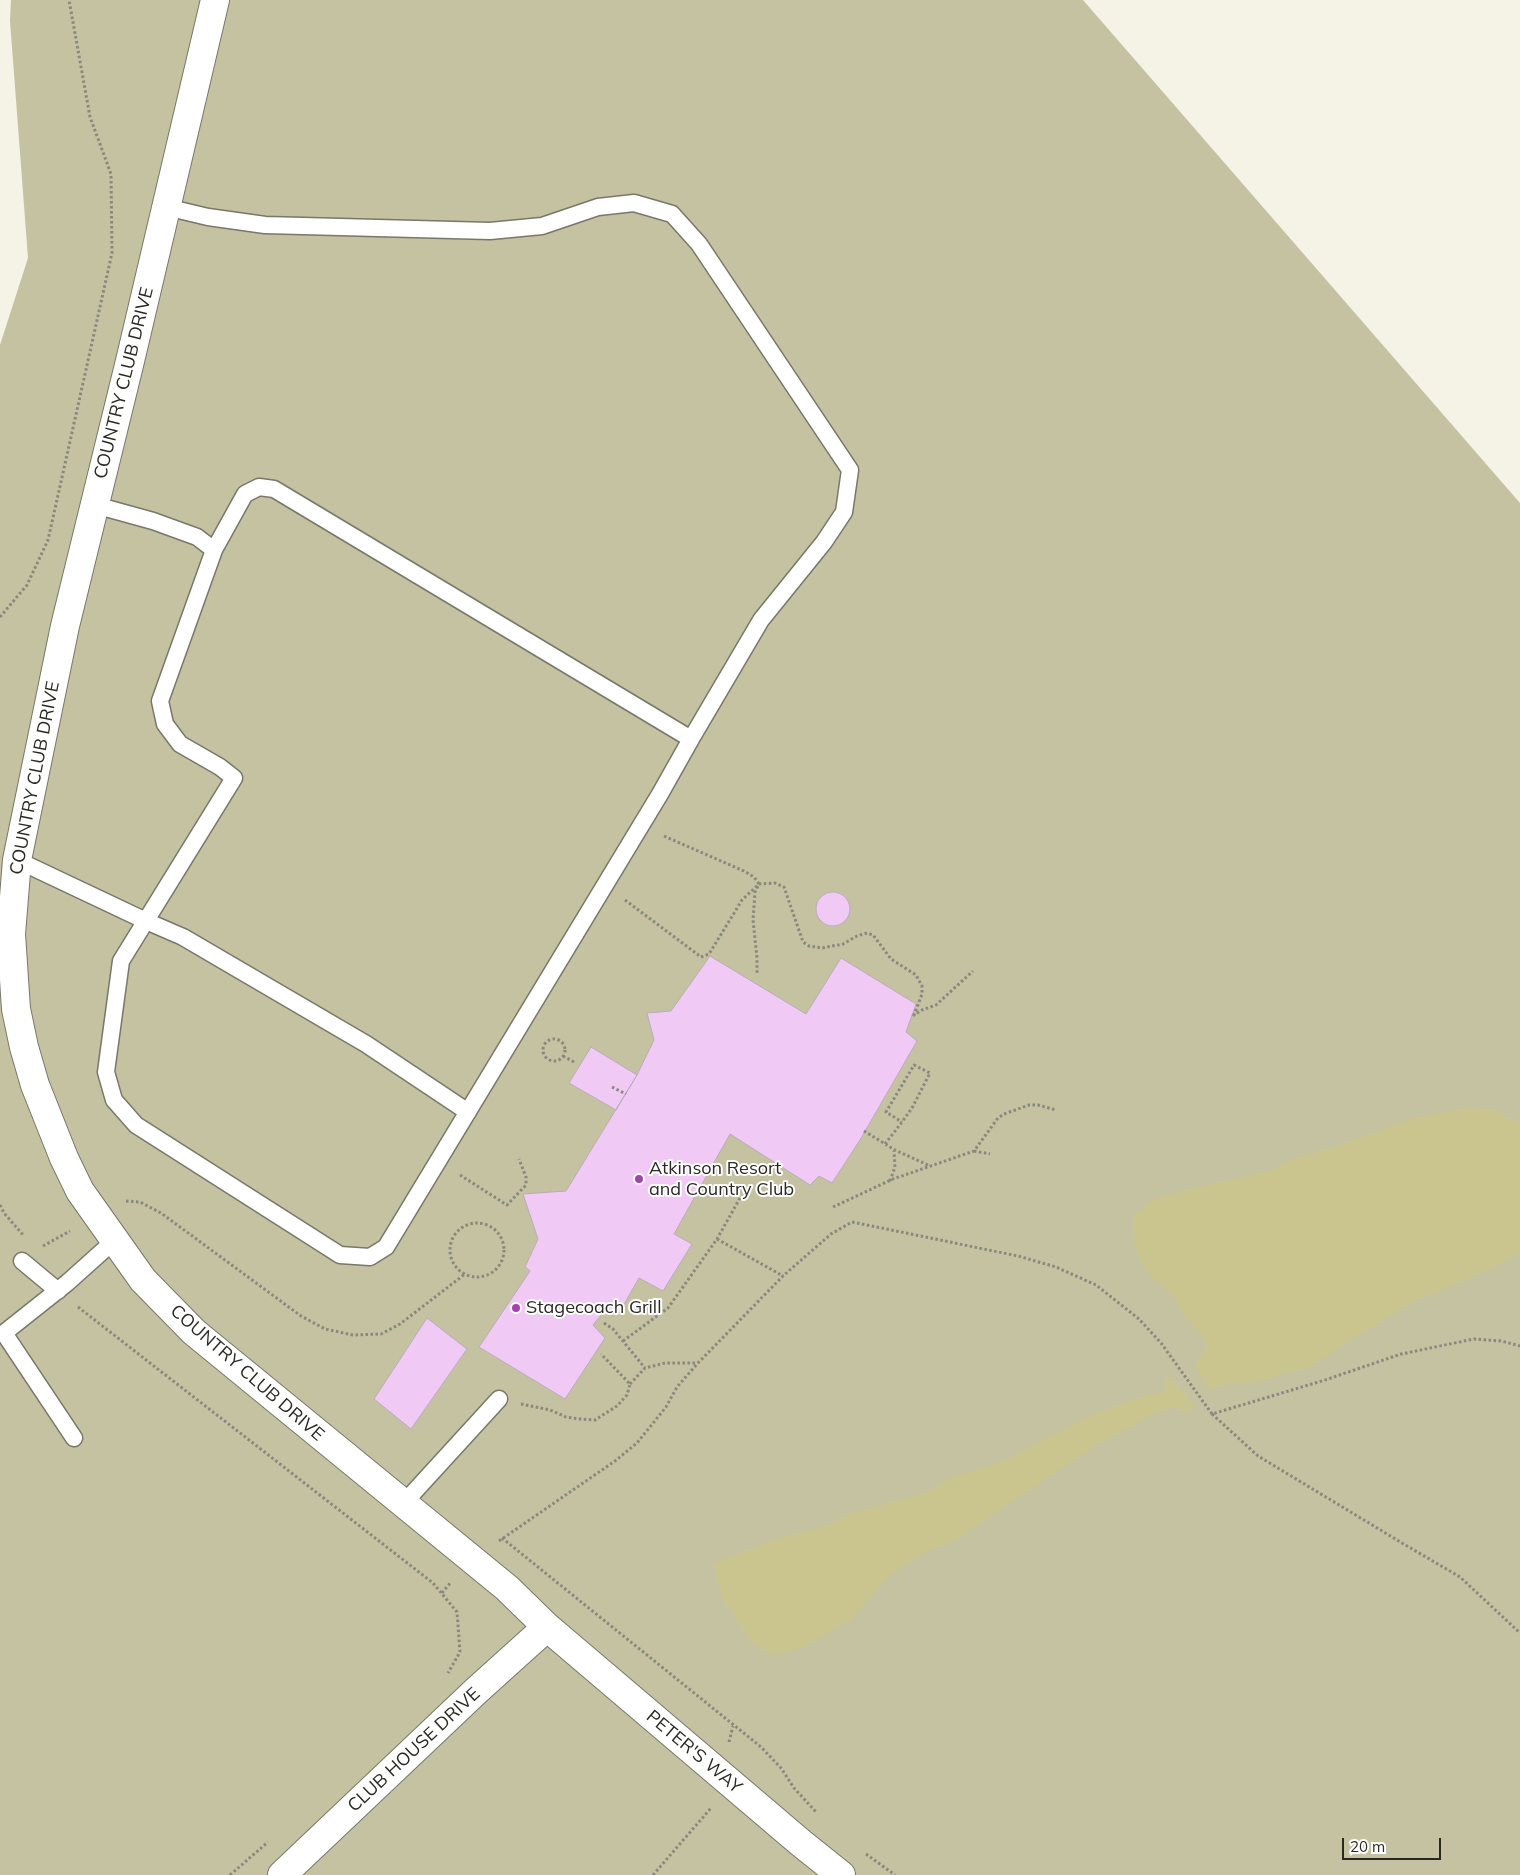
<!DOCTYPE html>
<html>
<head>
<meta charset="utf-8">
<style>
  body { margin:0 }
  #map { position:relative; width:1520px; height:1875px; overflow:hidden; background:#f4f3e5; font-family:Mulish,sans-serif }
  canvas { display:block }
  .scale { position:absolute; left:1342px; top:1838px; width:99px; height:22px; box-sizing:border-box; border:2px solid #292923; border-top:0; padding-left:6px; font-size:15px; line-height:18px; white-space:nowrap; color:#292923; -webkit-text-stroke:4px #fff; paint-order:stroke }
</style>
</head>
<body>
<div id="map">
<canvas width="1520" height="1875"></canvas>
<div class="scale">20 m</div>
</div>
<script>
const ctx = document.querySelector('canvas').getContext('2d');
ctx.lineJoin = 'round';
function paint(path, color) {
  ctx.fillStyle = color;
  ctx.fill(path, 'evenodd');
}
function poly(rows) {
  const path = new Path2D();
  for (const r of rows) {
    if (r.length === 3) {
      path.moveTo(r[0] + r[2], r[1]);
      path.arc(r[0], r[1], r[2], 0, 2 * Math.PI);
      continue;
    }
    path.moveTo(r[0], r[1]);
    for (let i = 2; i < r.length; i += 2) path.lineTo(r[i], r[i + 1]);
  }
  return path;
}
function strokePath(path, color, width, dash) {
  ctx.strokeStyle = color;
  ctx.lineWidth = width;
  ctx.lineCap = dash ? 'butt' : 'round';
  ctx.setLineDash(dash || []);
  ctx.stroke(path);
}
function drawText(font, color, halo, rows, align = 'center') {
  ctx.font = font + ' Mulish,sans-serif';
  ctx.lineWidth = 4;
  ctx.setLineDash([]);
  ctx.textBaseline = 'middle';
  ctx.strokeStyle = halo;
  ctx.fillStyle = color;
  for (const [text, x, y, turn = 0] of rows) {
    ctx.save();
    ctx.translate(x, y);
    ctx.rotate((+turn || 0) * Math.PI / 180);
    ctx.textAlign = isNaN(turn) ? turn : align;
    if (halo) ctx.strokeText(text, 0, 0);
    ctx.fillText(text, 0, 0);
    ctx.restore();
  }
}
paint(poly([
  [11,0,1083,0,1520,503,1520,1875,0,1875,0,345,28,258,10,21]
]), '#c5c2a2');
paint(poly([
  [1465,1108,1488,1109,1500,1112,1512,1121,1520,1121,1520,1253,1493,1268,1411,1303,1309,1367,1257,1382,1222,1385,1209,1390,1195,1366,1207,1346,1199,1331,1184,1316,1173,1295,1152,1278,1138,1257,1134,1237,1133,1223,1137,1212,1147,1203,1164,1196,1271,1170,1292,1159,1329,1149,1414,1118],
  [1169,1377,1196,1407,1185,1413,1176,1407,1159,1412,1096,1445,955,1541,931,1549,889,1576,851,1620,802,1648,774,1655,758,1647,749,1639,724,1601,713,1564,773,1540,824,1527,849,1514,925,1493,949,1479,1003,1461,1089,1416,1146,1395,1167,1392,1162,1383]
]), '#cac58f');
const building = poly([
  [833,909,17],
  [710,956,806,1014,841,958,916,1004,906,1032,917,1041,860,1140,832,1183,819,1176,810,1185,730,1134,674,1234,692,1244,663,1291,639,1278,619,1313,605,1310,593,1325,605,1338,565,1399,479,1347,530,1271,525,1267,538,1239,523,1194,566,1191,637,1075,654,1040,647,1013,671,1011,710,956],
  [591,1047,637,1075,616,1110,569,1083,591,1047],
  [427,1318,467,1349,411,1429,374,1399,427,1318]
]);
paint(building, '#f0c9f4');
strokePath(building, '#b8aeb9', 1);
const lane = poly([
  [166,207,208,217,265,225,490,231,542,226,598,207,634,203,672,214,699,244,850,470,844,512,824,542,761,620,691,739],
  [95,505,153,521,197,537,214,550,245,494,259,487,274,489,691,739,660,794,386,1247,370,1257,340,1255,136,1125,114,1100,106,1072,121,961,234,778,220,767,180,744,165,724,160,701,214,550],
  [17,860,146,921,183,937,366,1044,468,1112],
  [22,1261,58,1291],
  [74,1438,4,1333,67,1283,115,1240],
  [403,1504,499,1399]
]);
const street = poly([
  [215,0,130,361,65,626,17,860,11,934,16,1009,24,1047,35,1085,64,1158,80,1191,143,1280,194,1332,507,1588,547,1627,801,1843,841,1875],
  [282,1875,476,1691,547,1627]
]);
strokePath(lane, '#78776a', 19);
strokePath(street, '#78776a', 30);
strokePath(poly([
  [0,617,27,585,48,540,112,253,111,174,90,117,69,0],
  [664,836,744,871,754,877,759,884,755,892,753,920,757,958,757,974],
  [625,900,701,957,709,954,742,900,759,884,775,883,784,887,803,942,809,946,822,948,843,944,857,936,867,933,873,935,891,959,916,975,922,986,922,994,914,1015,922,1010,936,1005,973,971],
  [554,1050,11],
  [563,1056,574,1062],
  [612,1087,626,1094],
  [864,1131,895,1150,930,1166],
  [885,1144,902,1122,912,1108,930,1073,914,1065,886,1112,902,1122],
  [974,1151,990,1154],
  [460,1175,507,1205,526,1185,526,1177,519,1159],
  [890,1181,895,1167,894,1151],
  [126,1201,140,1202,161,1213,301,1316,325,1329,353,1335,381,1334,400,1324,465,1274],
  [0,1205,4,1213,24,1236],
  [833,1207,893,1179,974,1151,998,1118,1004,1114,1029,1105,1038,1105,1056,1110],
  [477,1250,27],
  [717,1239,783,1276],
  [43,1246,70,1231],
  [78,1307,433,1583,457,1612,460,1652,448,1673],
  [604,1323,613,1329,645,1368],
  [623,1341,668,1308,717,1239,740,1198],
  [630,1384,645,1368,665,1363,697,1363],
  [521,1404,550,1410,566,1417,580,1419,595,1420,617,1406,627,1395,630,1384,601,1354],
  [1212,1414,1258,1456,1402,1543,1460,1577,1520,1633],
  [502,1538,761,1747,781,1768,794,1788,817,1813],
  [499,1541,615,1461,637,1443,666,1407,677,1387,698,1363,783,1276,831,1234,852,1222,1018,1256,1056,1267,1096,1285,1139,1319,1161,1343,1212,1414,1325,1380,1401,1354,1474,1339,1501,1341,1520,1346],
  [442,1593,451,1582],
  [729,1742,733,1726],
  [866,1854,895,1875],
  [230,1875,268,1842],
  [653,1875,711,1808]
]), '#88887e', 3, [2.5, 2.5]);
strokePath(lane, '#fff', 16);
strokePath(street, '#fff', 28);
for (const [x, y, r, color] of [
  [639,1179,5,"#a244ad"],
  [516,1308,5,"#a244ad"]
]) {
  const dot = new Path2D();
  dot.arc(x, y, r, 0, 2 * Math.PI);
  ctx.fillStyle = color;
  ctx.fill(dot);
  strokePath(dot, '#fff', 2);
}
drawText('18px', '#292923', '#fff', [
  ["COUNTRY CLUB DRIVE",124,383,-76],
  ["COUNTRY CLUB DRIVE",35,778,-79],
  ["COUNTRY CLUB DRIVE",247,1373,41],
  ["CLUB HOUSE DRIVE",414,1750,-43],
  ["PETER'S WAY",694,1752,40]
]);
drawText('18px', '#292923', '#fff', [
  ["Atkinson Resort",649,1169],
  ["and Country Club",649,1190],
  ["Stagecoach Grill",526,1308]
], 'left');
</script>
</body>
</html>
